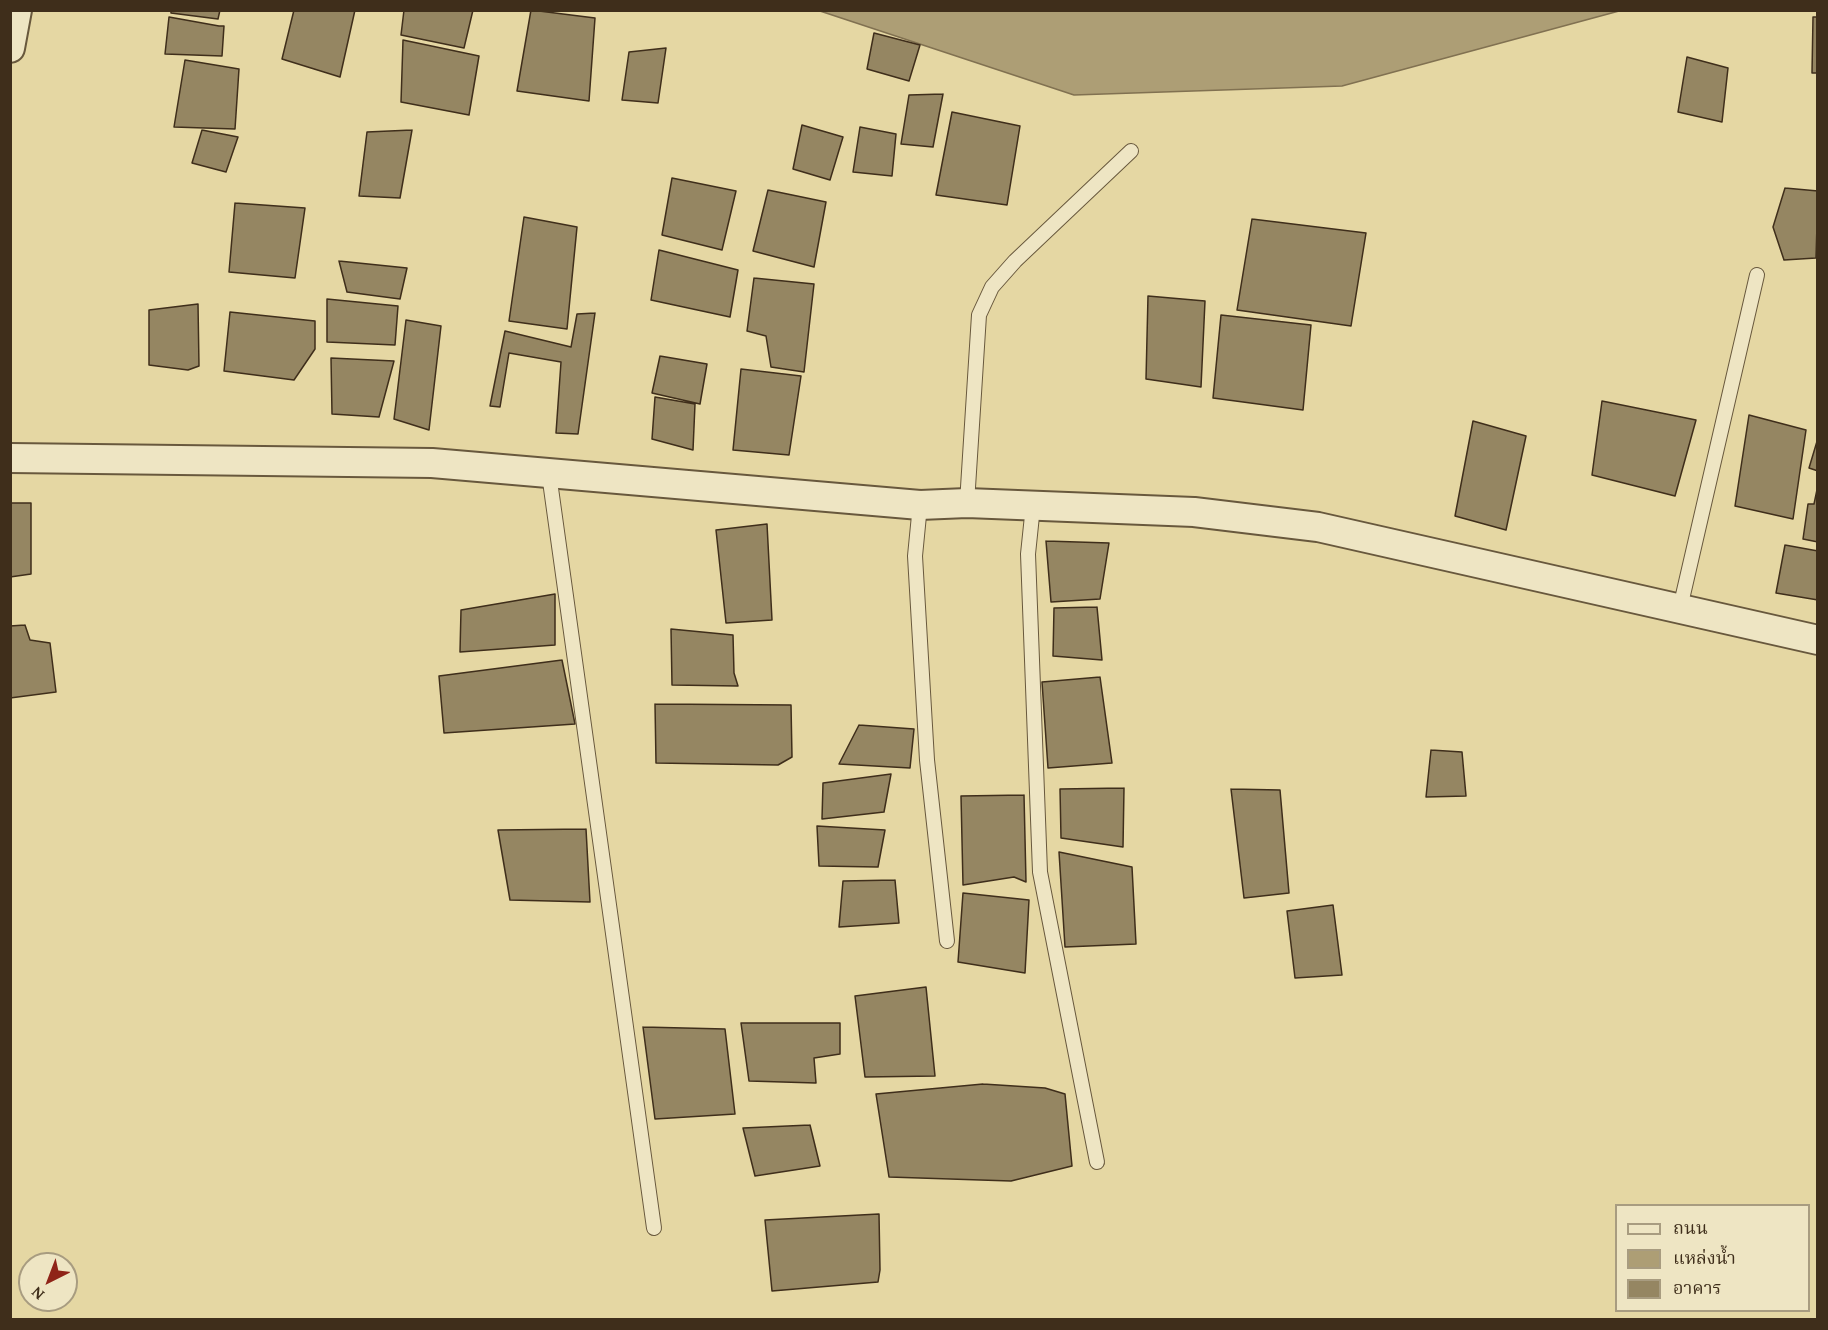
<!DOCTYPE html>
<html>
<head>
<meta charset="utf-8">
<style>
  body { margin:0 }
  #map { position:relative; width:1828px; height:1330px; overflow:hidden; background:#e5d7a3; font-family:"Gentium Book Plus","Noto Serif Thai",serif }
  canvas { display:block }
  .frame { position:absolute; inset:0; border:12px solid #3f2e1b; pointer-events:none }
  .legend { position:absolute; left:1615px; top:1204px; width:195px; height:108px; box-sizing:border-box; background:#eee5c3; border:2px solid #a89c80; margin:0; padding:8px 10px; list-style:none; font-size:18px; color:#3f2e1b }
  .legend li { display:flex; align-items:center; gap:12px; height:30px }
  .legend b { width:30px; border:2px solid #a89c80 }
  .north { position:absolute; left:18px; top:1252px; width:60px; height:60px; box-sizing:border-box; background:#eee5c3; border:2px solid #a89c80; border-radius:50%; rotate:222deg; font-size:16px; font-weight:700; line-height:24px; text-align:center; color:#3f2e1b }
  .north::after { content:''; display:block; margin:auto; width:21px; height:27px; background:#8f2418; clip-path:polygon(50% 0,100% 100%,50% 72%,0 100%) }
</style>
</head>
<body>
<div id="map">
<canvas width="1828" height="1330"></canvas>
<div class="frame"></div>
<ul class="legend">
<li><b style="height:8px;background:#eee5c3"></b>ถนน</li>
<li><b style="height:16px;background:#ad9e75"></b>แหล่งน้ำ</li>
<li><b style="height:16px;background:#958662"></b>อาคาร</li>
</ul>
<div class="north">N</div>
</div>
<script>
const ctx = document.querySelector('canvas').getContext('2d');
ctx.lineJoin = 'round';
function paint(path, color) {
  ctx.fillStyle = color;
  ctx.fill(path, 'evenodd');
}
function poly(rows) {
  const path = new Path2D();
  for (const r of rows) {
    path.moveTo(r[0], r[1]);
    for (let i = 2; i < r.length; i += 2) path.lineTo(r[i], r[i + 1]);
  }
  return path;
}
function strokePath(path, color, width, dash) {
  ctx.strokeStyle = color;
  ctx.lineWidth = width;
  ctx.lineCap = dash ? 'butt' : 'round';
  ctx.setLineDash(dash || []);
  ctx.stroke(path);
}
const water = poly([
  [820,11,1619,11,1342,86,1074,95,820,11]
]);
paint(water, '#ad9e75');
strokePath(water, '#817151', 1.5);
const building = poly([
  [171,10,220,10,218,19,171,13,171,10],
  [294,10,355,10,340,77,282,59,294,10],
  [404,10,473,10,464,48,401,35,404,10],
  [531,10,595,18,589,101,517,91,531,10],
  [169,17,219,26,224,26,222,56,165,54,169,17],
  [1813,17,1818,17,1818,73,1812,73,1813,17],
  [874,33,920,45,909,81,867,69,874,33],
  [403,40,479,56,469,115,401,102,403,40],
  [666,48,658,103,622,100,629,52,666,48],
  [1687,57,1728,68,1722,122,1678,112,1687,57],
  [185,60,239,69,235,129,174,127,185,60],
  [943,94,933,147,901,144,909,95,943,94],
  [952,112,1020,126,1007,205,936,195,952,112],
  [802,125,843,137,830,180,793,169,802,125],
  [860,127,896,134,892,176,853,172,860,127],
  [202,130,238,137,226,172,192,163,202,130],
  [412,130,400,198,359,196,367,132,412,130],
  [672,178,736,191,722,250,662,235,672,178],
  [1785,188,1818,191,1816,258,1784,260,1773,227,1785,188],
  [768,190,826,202,814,267,753,251,768,190],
  [235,203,305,208,295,278,229,272,235,203],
  [524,217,577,227,567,329,509,321,524,217],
  [1252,219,1366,233,1351,326,1237,310,1252,219],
  [659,250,738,270,730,317,651,300,659,250],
  [339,261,407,268,400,299,347,292,339,261],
  [754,278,814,284,804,372,771,367,766,336,747,331,754,278],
  [1148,296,1205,301,1201,387,1146,379,1148,296],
  [327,299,398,306,395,345,327,342,327,299],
  [198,304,199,366,188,370,149,365,149,310,198,304],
  [230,312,315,321,315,349,294,380,224,371,230,312],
  [595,313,578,434,556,433,561,362,509,353,500,407,490,406,505,331,571,347,577,314,595,313],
  [1221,315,1311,325,1303,410,1213,398,1221,315],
  [406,320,441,326,429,430,394,419,406,320],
  [660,356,707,364,700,404,652,393,660,356],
  [331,358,394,361,379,417,332,414,331,358],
  [741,369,801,376,789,455,733,450,741,369],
  [655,397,695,404,693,450,652,439,655,397],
  [1602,401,1696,420,1675,496,1592,475,1602,401],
  [1749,415,1806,430,1793,519,1735,506,1749,415],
  [1473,421,1526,436,1506,530,1455,516,1473,421],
  [1818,438,1818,471,1809,468,1818,438],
  [1818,485,1818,542,1803,539,1808,504,1814,504,1818,485],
  [10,503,31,503,31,574,10,577,10,503],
  [767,524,772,620,726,623,716,530,767,524],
  [1046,541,1109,543,1100,599,1051,602,1046,541],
  [1785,545,1818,551,1818,600,1776,593,1785,545],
  [555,594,555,645,460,652,461,610,555,594],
  [1097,607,1102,660,1053,656,1054,608,1097,607],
  [25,625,30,640,50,643,56,692,10,698,10,626,25,625],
  [671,629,733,635,734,673,738,686,672,685,671,629],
  [562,660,575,724,444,733,439,676,562,660],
  [1100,677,1112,763,1048,768,1042,682,1100,677],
  [655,704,791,705,792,757,778,765,656,763,655,704],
  [859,725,914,729,910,768,839,764,859,725],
  [1431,750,1462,752,1466,796,1426,797,1431,750],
  [891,774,884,812,822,819,823,783,891,774],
  [1124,788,1123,847,1061,838,1060,789,1124,788],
  [1231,789,1280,790,1289,893,1244,898,1231,789],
  [1024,795,1026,882,1014,877,963,885,961,796,1024,795],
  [817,826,885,830,878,867,819,866,817,826],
  [586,829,590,902,510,900,498,830,586,829],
  [1059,852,1132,867,1136,944,1065,947,1059,852],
  [895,880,899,923,839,927,843,881,895,880],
  [963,893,1029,900,1025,973,958,962,963,893],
  [1333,905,1342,975,1295,978,1287,911,1333,905],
  [926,987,935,1076,865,1077,855,996,926,987],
  [741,1023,840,1023,840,1054,814,1058,816,1083,749,1081,741,1023],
  [643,1027,725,1029,735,1114,655,1119,643,1027],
  [983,1084,1045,1088,1065,1094,1072,1166,1011,1181,889,1177,876,1094,983,1084],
  [810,1125,820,1166,755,1176,743,1128,810,1125],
  [879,1214,880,1270,878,1282,772,1291,765,1220,879,1214]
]);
paint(building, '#958662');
strokePath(building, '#3f2e1b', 1.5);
const lane = poly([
  [549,474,654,1228],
  [967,503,979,315,992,287,1015,261,1131,151],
  [920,505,915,556,927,760,947,941],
  [1033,506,1028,554,1040,872,1097,1162],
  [1680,608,1757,275]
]);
const street = poly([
  [10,48,17,10],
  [10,458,432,463,920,505,967,503,1194,512,1318,527,1818,640]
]);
strokePath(lane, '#68583d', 16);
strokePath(street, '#68583d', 32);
strokePath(lane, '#eee5c3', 14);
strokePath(street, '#eee5c3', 28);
</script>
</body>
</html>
